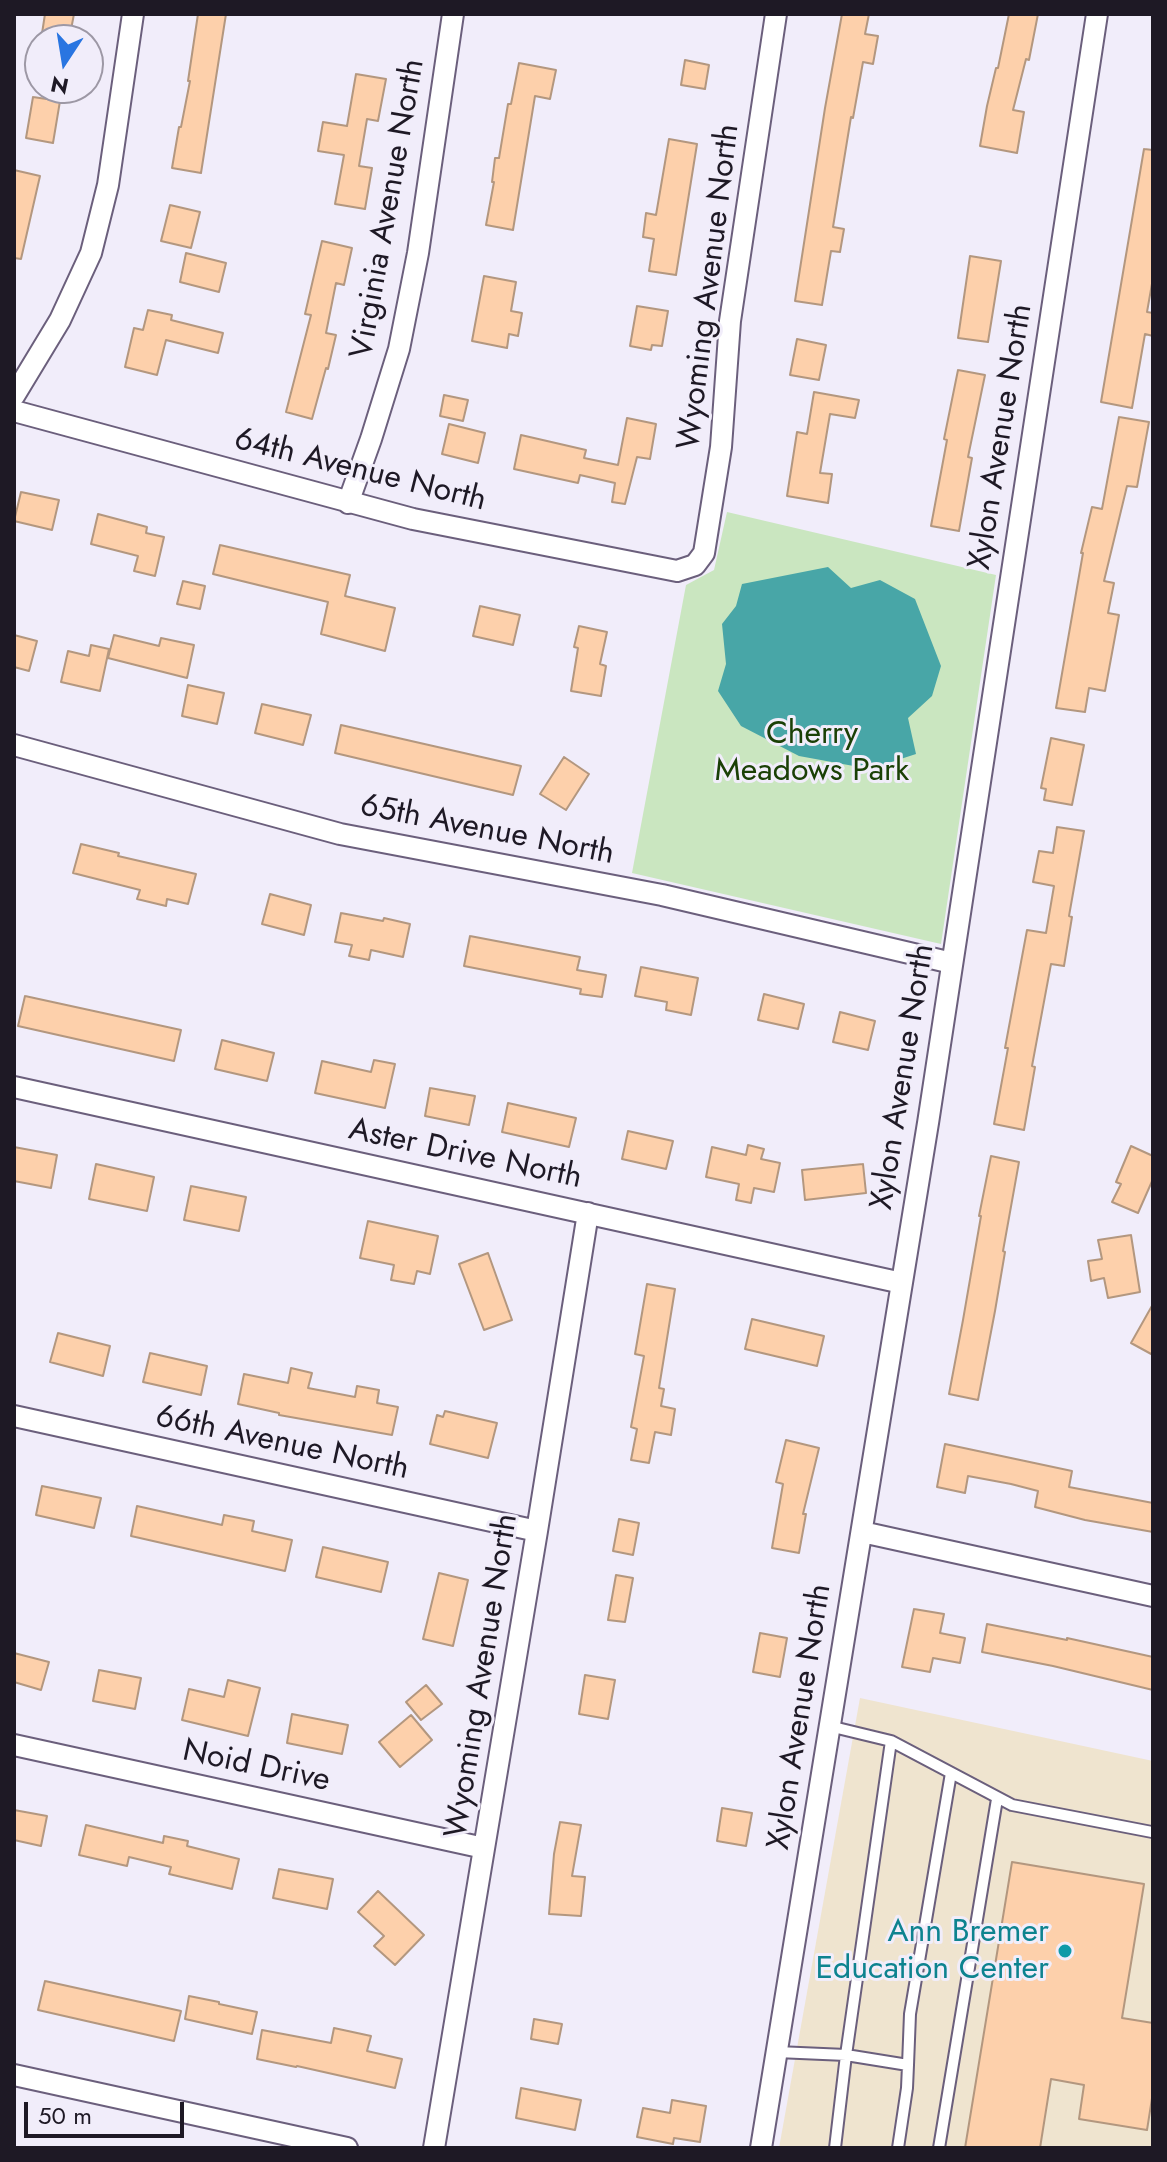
<!DOCTYPE html>
<html>
<head>
<meta charset="utf-8">
<style>
  body { margin:0 }
  #map { position:relative; width:1167px; height:2162px; overflow:hidden; background:#f1edfa; font-family:Jost,sans-serif }
  canvas { display:block }
  .frame { position:absolute; inset:0; border:16px solid #1e1925; pointer-events:none }
  .north { position:absolute; left:24px; top:24px; width:80px; height:80px; box-sizing:border-box; background:#f1edfa; border:2px solid #9d98a5; border-radius:50%; rotate:192deg; font-size:22px; font-weight:700; line-height:32px; text-align:center; color:#1e1925 }
  .north::after { content:''; display:block; margin:auto; width:28px; height:36px; background:#2975e1; clip-path:polygon(50% 0,100% 100%,50% 72%,0 100%) }
  .scale { position:absolute; left:24px; top:2102px; width:160px; height:36px; box-sizing:border-box; border:4px solid #1e1925; border-top:0; padding-left:10px; font-size:24px; line-height:28px; white-space:nowrap; color:#1e1925; -webkit-text-stroke:6px #f1edfa; paint-order:stroke }
</style>
</head>
<body>
<div id="map">
<canvas width="1167" height="2162"></canvas>
<div class="frame"></div>
<div class="north">N</div>
<div class="scale">50 m</div>
</div>
<script>
const ctx = document.querySelector('canvas').getContext('2d');
ctx.lineJoin = 'round';
function paint(path, color) {
  ctx.fillStyle = color;
  ctx.fill(path, 'evenodd');
}
function poly(rows) {
  const path = new Path2D();
  for (const r of rows) {
    path.moveTo(r[0], r[1]);
    for (let i = 2; i < r.length; i += 2) path.lineTo(r[i], r[i + 1]);
  }
  return path;
}
function strokePath(path, color, width, dash) {
  ctx.strokeStyle = color;
  ctx.lineWidth = width;
  ctx.lineCap = dash ? 'butt' : 'round';
  ctx.setLineDash(dash || []);
  ctx.stroke(path);
}
function drawText(font, color, halo, rows, align = 'center') {
  ctx.font = font + ' Jost,sans-serif';
  ctx.lineWidth = 6;
  ctx.setLineDash([]);
  ctx.textBaseline = 'middle';
  ctx.strokeStyle = halo;
  ctx.fillStyle = color;
  for (const [text, x, y, turn = 0] of rows) {
    ctx.save();
    ctx.translate(x, y);
    ctx.rotate((+turn || 0) * Math.PI / 180);
    ctx.textAlign = isNaN(turn) ? turn : align;
    if (halo) ctx.strokeText(text, 0, 0);
    ctx.fillText(text, 0, 0);
    ctx.restore();
  }
}
paint(poly([
  [860,1698,1153,1761,1153,2148,779,2148]
]), '#efe4cf');
paint(poly([
  [727,512,996,575,941,944,632,873,686,585,714,570]
]), '#cae6c0');
paint(poly([
  [828,567,851,588,880,580,915,599,941,666,932,696,908,718,916,754,870,769,799,756,741,726,718,691,726,664,722,624,736,606,742,584]
]), '#48a6a7');
const building = poly([
  [45,14,74,14,69,40,41,40,45,14],
  [198,14,226,14,201,173,172,168,179,127,181,127,190,81,188,81,198,14],
  [842,14,869,14,865,34,878,36,873,64,863,62,853,118,851,117,833,227,844,229,840,252,831,251,822,305,795,301,825,108,842,14],
  [1009,14,1038,14,1029,60,1026,59,1013,110,1024,112,1017,153,980,146,987,106,996,68,998,68,1009,14],
  [685,60,709,65,705,89,681,85,685,60],
  [519,63,556,70,550,99,535,96,513,230,486,225,494,182,492,182,495,158,499,158,508,104,511,104,519,63],
  [356,74,386,79,378,121,367,119,359,166,372,168,365,209,335,204,344,155,318,151,323,122,347,126,356,74],
  [33,97,60,101,53,143,26,138,33,97],
  [669,139,697,144,676,275,649,271,654,239,643,237,646,213,656,215,669,139],
  [1144,149,1153,150,1153,278,1147,312,1153,313,1153,336,1145,334,1132,408,1101,402,1144,149],
  [14,170,40,176,21,259,14,258,14,170],
  [170,205,200,212,191,248,161,241,170,205],
  [322,241,352,248,344,285,336,283,326,333,336,335,328,369,326,368,312,419,286,412,311,315,305,314,322,241],
  [186,253,226,263,219,292,180,282,186,253],
  [970,256,1001,261,988,342,958,338,970,256],
  [484,276,516,282,511,311,522,313,518,336,509,334,507,348,472,341,484,276],
  [637,306,668,311,662,346,652,345,651,350,630,346,637,306],
  [148,310,172,315,171,320,223,333,218,353,166,340,157,375,125,367,134,328,143,330,148,310],
  [797,339,826,345,819,380,790,375,797,339],
  [958,370,985,375,968,457,972,458,959,531,931,526,947,440,944,439,958,370],
  [814,392,859,400,855,418,830,414,820,473,832,474,828,503,787,496,797,432,807,434,814,392],
  [444,395,468,400,463,421,440,416,444,395],
  [1119,417,1149,422,1137,487,1127,486,1104,581,1114,583,1108,613,1119,615,1105,691,1089,688,1085,712,1056,708,1083,553,1081,553,1092,507,1102,509,1119,417],
  [627,418,656,424,650,459,637,457,625,504,612,502,615,483,580,475,578,483,514,469,521,435,586,450,584,458,618,465,627,418],
  [449,424,485,433,478,463,442,454,449,424],
  [21,492,59,500,52,530,14,521,21,492],
  [98,514,147,527,146,533,164,537,155,576,134,571,138,556,91,544,98,514],
  [220,545,350,575,345,596,395,608,385,651,321,634,328,602,213,574,220,545],
  [183,581,205,586,200,609,177,604,183,581],
  [480,606,520,615,513,645,473,636,480,606],
  [579,626,607,632,600,664,606,666,601,696,571,691,578,648,574,647,579,626],
  [14,635,37,641,29,671,14,667,14,635],
  [114,635,159,646,161,638,194,645,187,678,108,658,114,635],
  [91,645,109,649,100,691,61,682,68,651,89,656,91,645],
  [188,685,224,693,217,724,182,716,188,685],
  [262,704,311,715,303,745,255,733,262,704],
  [341,725,521,766,513,795,335,753,341,725],
  [1051,738,1084,745,1072,805,1044,800,1046,789,1041,788,1051,738],
  [564,757,589,774,566,810,540,794,564,757],
  [1057,827,1084,831,1069,916,1072,917,1064,966,1051,964,1032,1066,1035,1067,1024,1130,994,1124,1008,1048,1005,1048,1027,930,1046,933,1054,886,1033,882,1039,851,1053,853,1057,827],
  [81,844,119,853,118,856,196,874,188,904,167,899,166,906,137,899,140,890,73,873,81,844],
  [270,894,311,905,304,935,262,924,270,894],
  [341,913,383,921,384,918,410,924,403,957,371,950,369,960,349,956,352,945,335,942,341,913],
  [470,936,580,957,577,970,606,975,602,997,580,994,581,989,464,966,470,936],
  [641,967,698,978,691,1015,666,1010,667,1002,635,996,641,967],
  [764,994,804,1004,798,1029,758,1020,764,994],
  [25,996,181,1030,174,1061,18,1026,25,996],
  [840,1012,875,1021,868,1050,833,1042,840,1012],
  [222,1040,274,1053,267,1081,215,1069,222,1040],
  [374,1060,395,1064,385,1108,315,1093,322,1061,371,1072,374,1060],
  [430,1088,475,1096,469,1125,425,1116,430,1088],
  [508,1103,576,1118,569,1147,502,1132,508,1103],
  [628,1131,673,1141,666,1169,622,1159,628,1131],
  [748,1145,764,1149,761,1159,780,1163,774,1192,754,1188,751,1203,736,1200,739,1184,706,1177,712,1147,746,1155,748,1145],
  [1131,1146,1153,1156,1153,1179,1138,1213,1112,1202,1121,1184,1116,1182,1131,1146],
  [14,1147,57,1155,51,1188,14,1181,14,1147],
  [991,1156,1019,1162,1003,1251,1005,1252,995,1311,978,1400,949,1394,963,1320,981,1216,979,1216,991,1156],
  [96,1164,154,1177,147,1211,89,1199,96,1164],
  [863,1164,866,1193,805,1200,802,1170,863,1164],
  [191,1186,246,1197,239,1231,184,1220,191,1186],
  [368,1221,438,1236,430,1274,417,1271,414,1284,391,1280,394,1265,360,1258,368,1221],
  [1131,1235,1140,1292,1108,1298,1104,1278,1091,1281,1088,1261,1102,1259,1098,1240,1131,1235],
  [488,1253,512,1320,484,1330,459,1264,488,1253],
  [647,1284,675,1289,659,1388,664,1389,661,1406,675,1409,671,1435,655,1432,649,1463,631,1460,637,1429,631,1427,644,1356,635,1354,647,1284],
  [1153,1304,1153,1355,1131,1343,1153,1304],
  [752,1319,824,1336,817,1366,745,1349,752,1319],
  [58,1333,110,1346,103,1376,50,1362,58,1333],
  [150,1353,207,1366,201,1395,143,1382,150,1353],
  [291,1368,312,1373,308,1388,355,1397,357,1386,379,1390,377,1403,398,1407,392,1435,279,1415,279,1413,238,1404,244,1374,288,1383,291,1368],
  [445,1411,497,1423,488,1458,430,1444,437,1415,443,1417,445,1411],
  [786,1440,819,1448,803,1514,806,1514,799,1553,772,1548,783,1484,776,1482,786,1440],
  [945,1444,1072,1471,1069,1487,1153,1503,1153,1532,1085,1520,1035,1507,1038,1491,1011,1484,968,1476,965,1493,937,1487,945,1444],
  [42,1486,101,1498,94,1528,36,1515,42,1486],
  [137,1506,222,1525,224,1515,254,1521,252,1531,292,1540,285,1571,131,1536,137,1506],
  [619,1519,639,1523,633,1555,613,1551,619,1519],
  [323,1547,388,1562,381,1592,316,1577,323,1547],
  [439,1573,468,1580,453,1646,423,1639,439,1573],
  [616,1575,633,1578,625,1622,608,1620,616,1575],
  [914,1609,944,1614,940,1633,965,1638,960,1663,933,1658,930,1672,902,1667,914,1609],
  [987,1624,1067,1640,1067,1638,1153,1657,1153,1690,1053,1666,982,1652,987,1624],
  [760,1633,787,1638,780,1677,753,1672,760,1633],
  [14,1653,49,1662,41,1690,14,1682,14,1653],
  [99,1670,141,1678,135,1709,93,1701,99,1670],
  [585,1675,615,1680,608,1719,579,1714,585,1675],
  [228,1680,260,1688,248,1736,182,1720,189,1689,224,1697,228,1680],
  [426,1685,442,1704,421,1720,406,1702,426,1685],
  [292,1714,348,1725,342,1754,287,1743,292,1714],
  [411,1715,432,1740,400,1767,379,1742,411,1715],
  [722,1808,752,1813,746,1846,717,1841,722,1808],
  [14,1810,47,1816,41,1846,14,1840,14,1810],
  [560,1822,581,1825,572,1876,585,1877,581,1916,549,1914,554,1854,560,1822],
  [86,1825,163,1843,164,1836,188,1841,187,1846,239,1859,232,1889,169,1874,171,1867,129,1857,127,1866,79,1855,86,1825],
  [1012,1862,1144,1884,1122,2018,1153,2023,1153,2092,1147,2130,1079,2119,1084,2085,1051,2079,1040,2148,965,2148,1012,1862],
  [279,1869,333,1879,327,1909,273,1898,279,1869],
  [378,1891,424,1935,395,1965,374,1946,384,1936,358,1912,378,1891],
  [45,1981,181,2011,174,2041,38,2010,45,1981],
  [189,1996,219,2002,219,2004,257,2012,252,2034,185,2019,189,1996],
  [534,2019,562,2024,558,2044,531,2039,534,2019],
  [334,2028,371,2036,367,2051,402,2059,395,2088,297,2066,296,2067,257,2059,262,2030,331,2043,334,2028],
  [521,2088,581,2100,575,2130,516,2118,521,2088],
  [672,2100,706,2106,700,2142,674,2138,673,2144,637,2137,643,2108,670,2113,672,2100]
]);
paint(building, '#fdd0ab');
strokePath(building, '#b3977f', 2);
const service = poly([
  [891,1741,1012,1805,1152,1832],
  [777,2052,846,2055,891,1741,829,1726],
  [908,2065,910,2014,951,1773],
  [835,2148,846,2055,908,2065,907,2088,898,2148],
  [939,2148,997,1799]
]);
const minor = poly([
  [14,396,60,320,91,253,108,185,133,14],
  [14,411,413,519,677,571,695,565,704,553,721,447,730,321,776,14],
  [348,503,371,439,399,349,418,253,453,14],
  [14,745,340,834,662,895,952,963],
  [14,1087,902,1283],
  [14,1416,537,1531],
  [862,1532,1153,1596],
  [14,1745,484,1848],
  [14,2075,347,2148],
  [434,2148,537,1531,588,1213],
  [761,2148,928,1123,1097,14]
]);
strokePath(service, '#6b5f7c', 14);
strokePath(minor, '#6b5f7c', 24);
strokePath(service, '#fff', 10);
strokePath(minor, '#fff', 20);
for (const [x, y, r, color] of [
  [1065,1951,8,"#0f9aa8"]
]) {
  const dot = new Path2D();
  dot.arc(x, y, r, 0, 2 * Math.PI);
  ctx.fillStyle = color;
  ctx.fill(dot);
  strokePath(dot, '#f1edfa', 3);
}
drawText('32px', '#1e1925', '#f1edfa', [
  ["Virginia Avenue North",389,209,-80],
  ["Wyoming Avenue North",710,287,-83],
  ["Xylon Avenue North",1002,437,-81],
  ["64th Avenue North",360,471,14],
  ["65th Avenue North",487,831,11],
  ["Xylon Avenue North",904,1077,-81],
  ["Aster Drive North",465,1155,12],
  ["66th Avenue North",282,1444,12],
  ["Wyoming Avenue North",483,1676,-81],
  ["Xylon Avenue North",801,1717,-81],
  ["Noid Drive",256,1767,12]
]);
drawText('32px', '#1a4006', '#f1edfa', [
  ["Cherry",812,735],
  ["Meadows Park",812,772]
]);
drawText('32px', '#0d838f', '#f1edfa', [
  ["Ann Bremer",1049,1933],
  ["Education Center",1049,1970]
], 'right');
</script>
</body>
</html>
